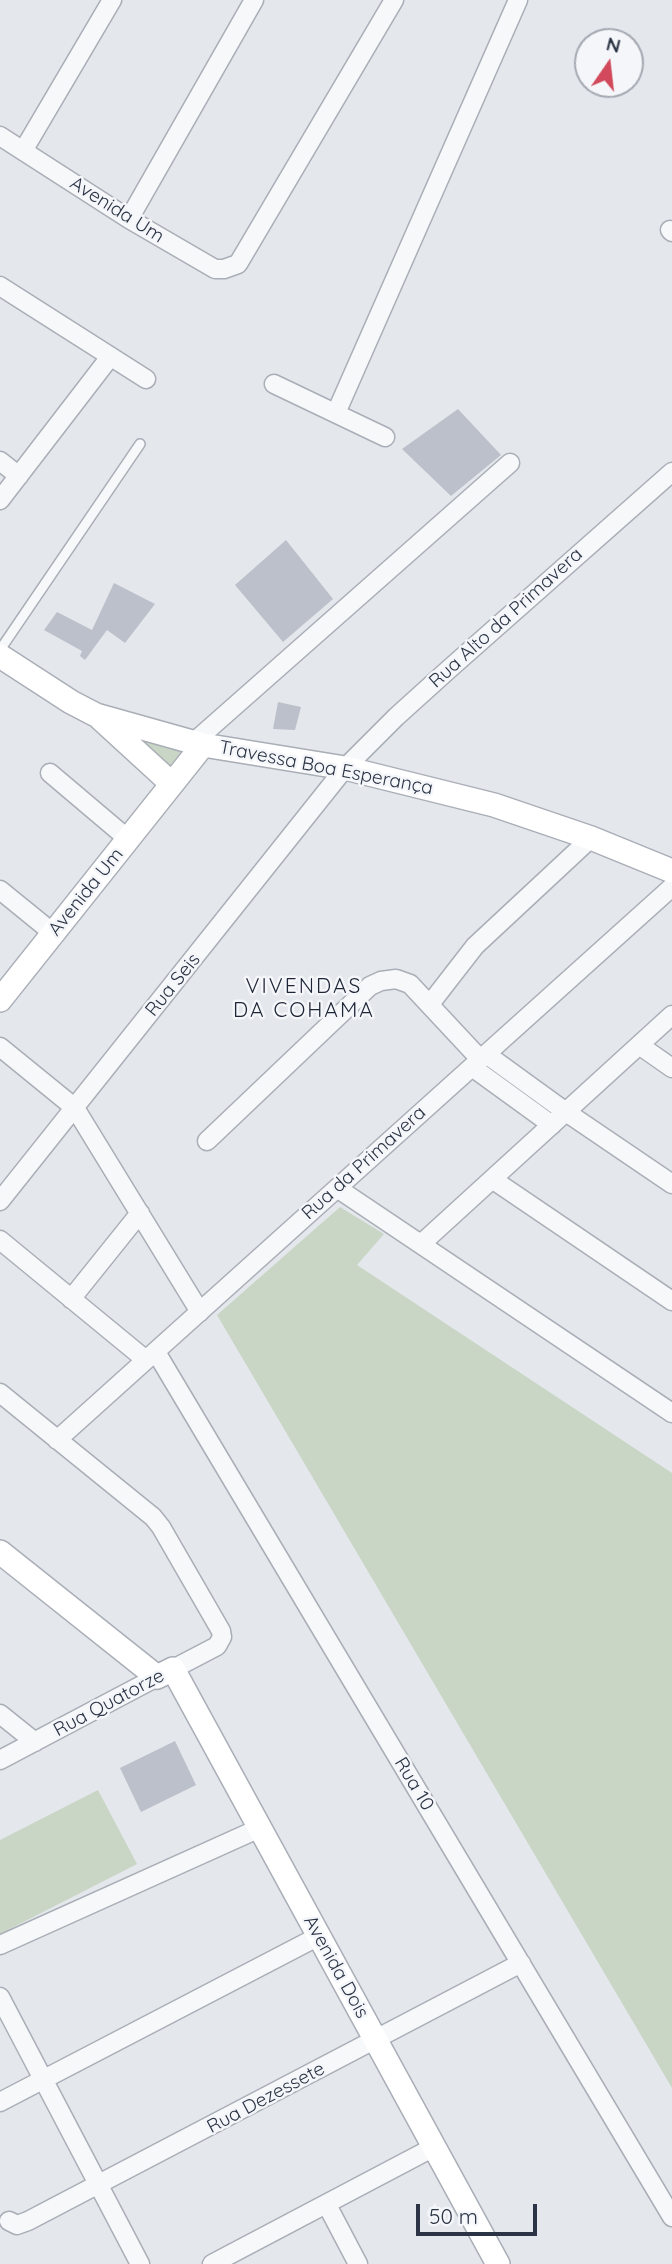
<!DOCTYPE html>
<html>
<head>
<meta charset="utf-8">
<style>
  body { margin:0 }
  #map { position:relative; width:672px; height:2264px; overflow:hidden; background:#e4e7ec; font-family:Quicksand,sans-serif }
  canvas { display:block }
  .north { position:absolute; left:574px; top:28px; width:70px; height:70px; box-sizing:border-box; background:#f4f6f9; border:2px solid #a4a8b1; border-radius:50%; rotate:14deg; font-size:19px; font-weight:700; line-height:28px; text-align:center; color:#2b3445 }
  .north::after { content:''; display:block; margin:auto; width:24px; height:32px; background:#d1495b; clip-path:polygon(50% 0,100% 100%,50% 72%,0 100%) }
  .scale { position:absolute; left:416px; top:2204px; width:121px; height:32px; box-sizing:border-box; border:4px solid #2b3445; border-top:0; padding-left:9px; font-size:21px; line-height:24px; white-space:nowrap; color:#2b3445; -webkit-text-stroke:5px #f4f6f9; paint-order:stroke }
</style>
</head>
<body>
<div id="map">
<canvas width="672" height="2264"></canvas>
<div class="north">N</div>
<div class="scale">50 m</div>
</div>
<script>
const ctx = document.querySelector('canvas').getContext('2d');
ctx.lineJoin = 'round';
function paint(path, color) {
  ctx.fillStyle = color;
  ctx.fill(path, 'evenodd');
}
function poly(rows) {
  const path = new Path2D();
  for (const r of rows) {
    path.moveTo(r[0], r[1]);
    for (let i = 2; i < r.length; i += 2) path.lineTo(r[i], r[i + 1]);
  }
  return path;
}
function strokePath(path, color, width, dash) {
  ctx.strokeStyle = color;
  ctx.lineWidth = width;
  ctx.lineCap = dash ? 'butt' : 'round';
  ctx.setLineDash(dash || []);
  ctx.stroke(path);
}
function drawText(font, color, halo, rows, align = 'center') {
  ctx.font = font + ' Quicksand,sans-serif';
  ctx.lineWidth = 5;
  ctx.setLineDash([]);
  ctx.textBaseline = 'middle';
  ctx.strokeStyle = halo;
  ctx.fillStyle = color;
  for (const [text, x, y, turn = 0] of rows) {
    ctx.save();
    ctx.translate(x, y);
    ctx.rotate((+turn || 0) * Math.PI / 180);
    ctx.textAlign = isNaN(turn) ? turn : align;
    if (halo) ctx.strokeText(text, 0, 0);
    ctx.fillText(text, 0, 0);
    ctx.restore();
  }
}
paint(poly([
  [130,737,184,751,169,768],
  [340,1207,384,1234,357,1265,672,1473,672,2088,217,1315],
  [98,1790,137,1864,0,1934,0,1840]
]), '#c9d6c5');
paint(poly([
  [458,409,501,455,451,496,402,449],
  [286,540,333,599,283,642,235,585],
  [114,583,155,604,125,643,107,630,85,660,80,656,82,651,44,630,57,612,92,630],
  [278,702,301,707,295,730,273,729],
  [175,1741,196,1785,141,1812,120,1768]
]), '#bbc0ca');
const lane = poly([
  [0,650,140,444]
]);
const street = poly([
  [0,136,129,219,215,269,224,269,238,264,394,0],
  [23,151,112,0],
  [129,219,254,0],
  [670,230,672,232],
  [0,286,146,379],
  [274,384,385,437],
  [336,413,518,0],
  [0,461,19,476],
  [0,500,110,357],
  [194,742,510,463],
  [50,773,128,839],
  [0,890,53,933],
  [430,1004,475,946,591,838],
  [639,1045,672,1068],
  [0,1047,75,1108,200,1312],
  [486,1054,566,1112,672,1184],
  [472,1067,552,1125],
  [207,1141,370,986,381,981,396,979,410,984,480,1059],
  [492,1179,672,1301],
  [337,1188,672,1413],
  [0,1201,345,768,396,717,448,670,672,472],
  [0,1240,146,1360],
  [421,1244,672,1015],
  [71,1299,140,1213],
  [156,1352,672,2217],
  [0,1393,153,1517,161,1527,221,1631,222,1637,217,1646,173,1669],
  [57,1440,672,887],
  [0,1714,35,1742],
  [0,1760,157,1677],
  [0,1945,260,1828],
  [0,1997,140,2264],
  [0,2102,319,1936],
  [327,2205,358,2264],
  [9,2221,17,2225,28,2221,521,1963],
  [212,2264,434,2147]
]);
const secondary = poly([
  [0,656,71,702,96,715,203,745,345,768,494,805,591,838,672,871],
  [101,719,172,784],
  [0,1000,203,745],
  [0,1552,157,1677,173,1669,498,2264]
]);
strokePath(lane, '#a9aeb7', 12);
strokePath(street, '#a9aeb7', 21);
strokePath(secondary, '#a9aeb7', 26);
strokePath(lane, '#f7f8fa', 9);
strokePath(street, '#f7f8fa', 18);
strokePath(secondary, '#fff', 23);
drawText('19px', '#2b3445', '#f4f6f9', [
  ["Avenida Um",117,210,32],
  ["Rua Alto da Primavera",506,618,-42],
  ["Travessa Boa Esperança",326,768,11],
  ["Avenida Um",86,892,-51],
  ["Rua Seis",173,985,-51],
  ["Rua da Primavera",364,1163,-42],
  ["Rua Quatorze",109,1703,-28],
  ["Rua 10",414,1784,59],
  ["Avenida Dois",336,1967,61],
  ["Rua Dezessete",266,2098,-28]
]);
ctx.letterSpacing = '2px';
drawText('21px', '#1d2536', '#f4f6f9', [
  ["VIVENDAS",304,987],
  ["DA COHAMA",304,1011]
]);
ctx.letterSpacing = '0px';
</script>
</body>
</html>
